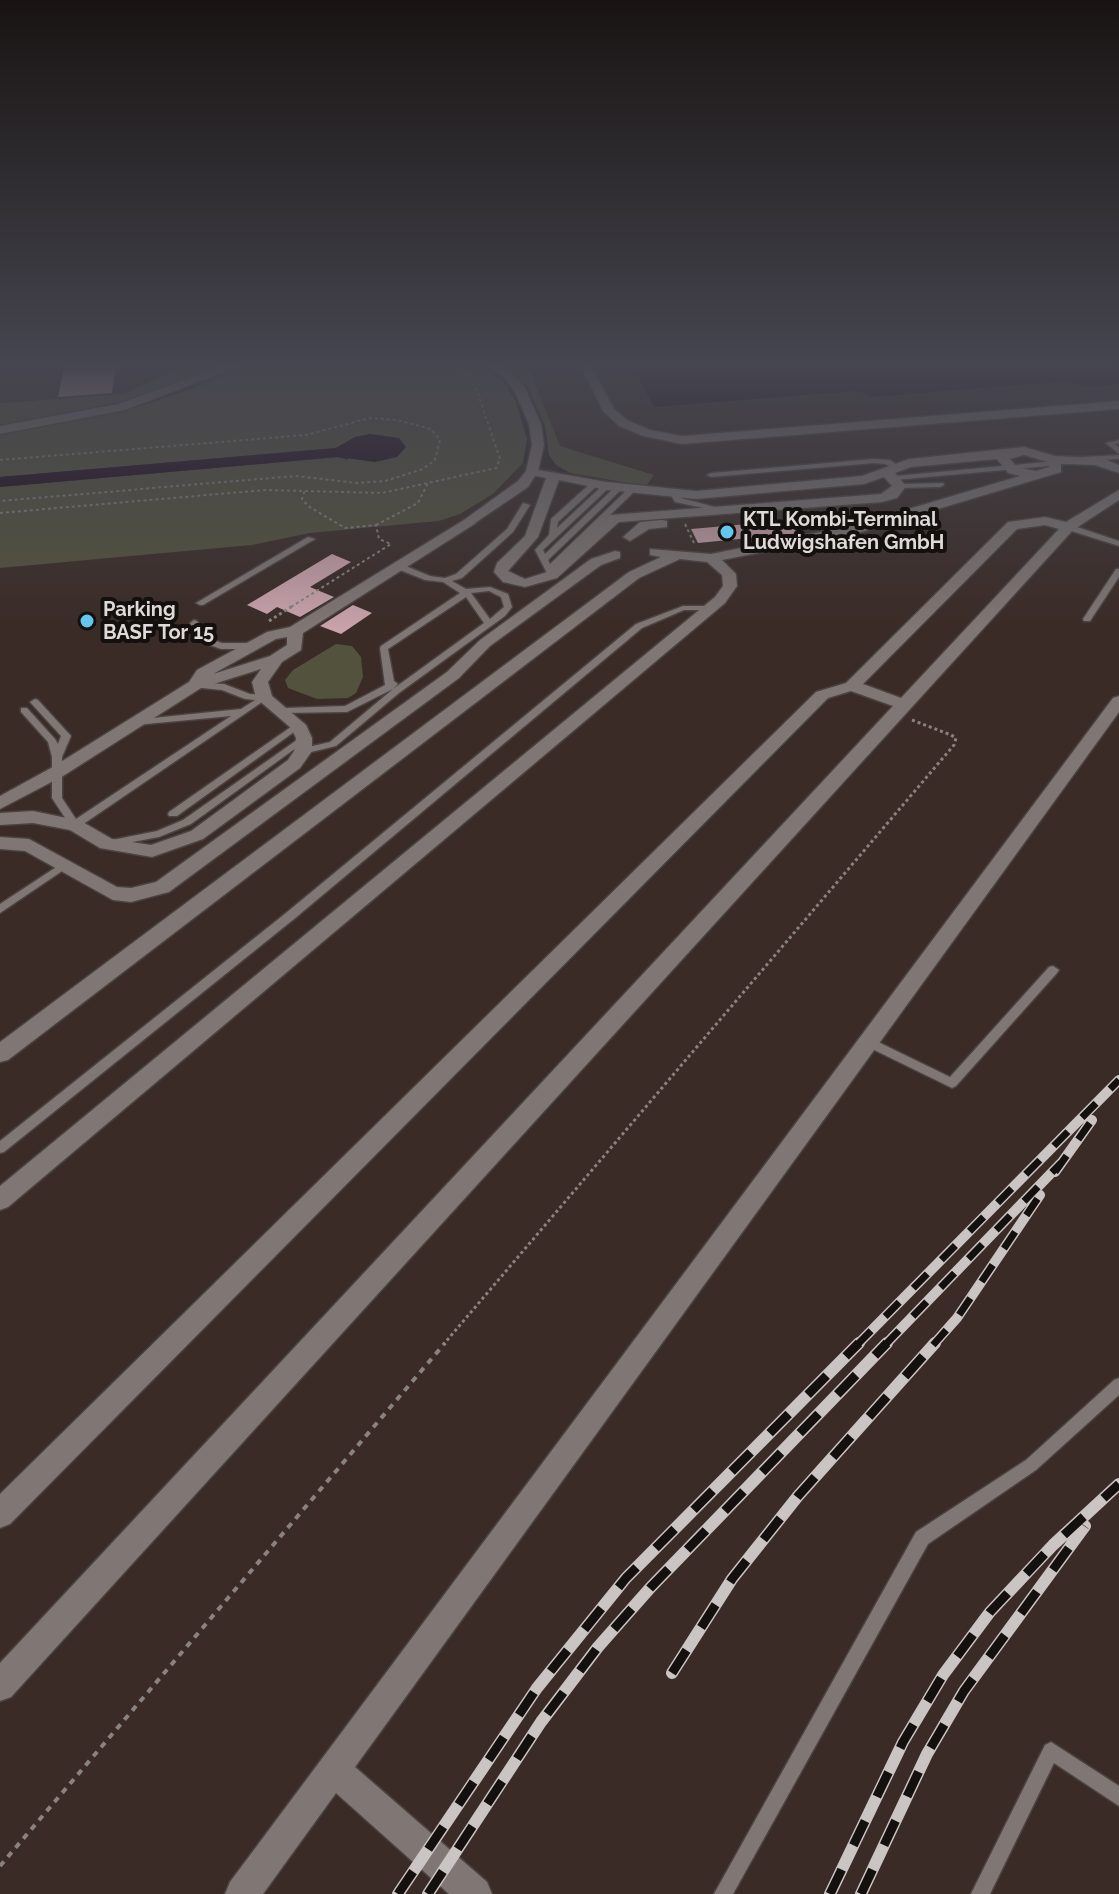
<!DOCTYPE html>
<html>
<head>
<meta charset="utf-8">
<style>
  body { margin:0 }
  canvas { display:block; background:#2e2523 }
</style>
</head>
<body>
<canvas width="1119" height="1894"></canvas>
<script>
const ctx = document.querySelector('canvas').getContext('2d');
ctx.lineJoin = 'round';
function paint(path, color) {
  ctx.fillStyle = color;
  ctx.fill(path, 'evenodd');
}
function poly(rows) {
  const path = new Path2D();
  for (const r of rows) {
    path.moveTo(r[0], r[1]);
    for (let i = 2; i < r.length; i += 2) path.lineTo(r[i], r[i + 1]);
  }
  return path;
}
function strokePath(path, color, width, dash) {
  ctx.strokeStyle = color;
  ctx.lineWidth = width;
  ctx.lineCap = dash ? 'butt' : 'round';
  ctx.setLineDash(dash || []);
  ctx.stroke(path);
}
function drawText(font, color, halo, rows, align = 'center') {
  ctx.font = font + ' Raleway,sans-serif';
  ctx.lineWidth = 8;
  ctx.setLineDash([]);
  ctx.textBaseline = 'middle';
  ctx.strokeStyle = halo;
  ctx.fillStyle = color;
  for (const [text, x, y, turn = 0] of rows) {
    ctx.save();
    ctx.translate(x, y);
    ctx.rotate((+turn || 0) * Math.PI / 180);
    ctx.textAlign = isNaN(turn) ? turn : align;
    if (halo) ctx.strokeText(text, 0, 0);
    ctx.fillText(text, 0, 0);
    ctx.restore();
  }
}
paint(poly([
  [0,364,189,364,124,394,0,403],
  [527,364,1119,364,1119,1894,0,1894,0,568,252,545,310,533,439,521,460,514,493,494,523,463,599,479,654,475,560,446]
]), '#3a2b26');
paint(poly([
  [189,364,225,364,131,400,0,426,0,403,124,394],
  [249,364,476,364,503,381,515,400,527,439,523,463,493,494,460,514,439,521,310,533,252,545,0,568,0,487,338,457,347,460,370,434,355,437,336,448,0,477,0,434,132,409,191,389],
  [501,364,527,364,560,446,654,475,646,486,570,473,556,465,549,455,545,426,527,386],
  [336,644,352,646,361,657,363,677,356,693,348,698,317,699,288,688,285,680,293,670]
]), '#53523c');
paint(poly([
  [714,364,1119,364,1119,384,1085,387,1067,381,872,397,857,391,654,407,634,370],
  [370,434,399,438,406,447,397,457,375,462,338,457,0,487,0,477,336,448,355,437]
]), '#1b071a');
paint(poly([
  [65,364,116,364,112,393,58,397],
  [793,520,801,533,698,543,691,529],
  [332,554,351,562,310,587,334,597,300,617,277,607,267,614,247,605],
  [353,605,372,613,341,634,320,626]
]), '#c9a2aa');
const service = poly([
  [1119,440,1119,444,1115,444,1119,448,1119,454,1106,443,1119,440],
  [1119,455,1119,459,1082,461,1078,459,1082,457,1119,455],
  [874,459,890,460,903,469,899,471,885,464,874,463,711,477,707,475,711,473,874,459],
  [1056,461,1059,461,1059,465,895,480,891,478,895,476,1056,461],
  [592,482,599,484,558,522,557,528,604,484,611,486,543,550,545,554,616,486,623,488,548,560,550,564,629,488,636,490,553,570,556,575,555,577,549,577,535,550,549,535,551,519,592,482],
  [943,483,944,485,940,487,899,488,895,486,899,484,943,483],
  [672,493,678,493,681,498,726,510,722,512,675,502,671,495,672,493],
  [523,503,530,505,513,532,462,578,452,581,466,589,490,587,508,594,512,607,505,616,399,693,336,746,303,754,300,753,298,751,300,749,330,742,393,689,484,623,466,597,388,649,394,681,398,684,393,689,347,712,281,713,279,711,284,708,345,706,385,685,380,648,381,646,460,593,443,582,425,580,395,568,395,564,401,564,430,576,445,578,456,574,507,529,523,503],
  [489,591,501,597,504,607,490,619,471,593,489,591],
  [1065,525,1071,525,1119,541,1119,546,1065,529,1065,525],
  [308,537,315,539,203,605,200,605,196,603,308,537],
  [1116,569,1119,569,1119,577,1090,621,1084,621,1083,619,1116,569],
  [683,606,709,606,713,608,709,610,684,610,642,628,294,919,4,1152,0,1153,0,1141,286,913,636,624,683,606],
  [194,620,197,621,205,636,213,640,222,643,253,643,257,646,253,649,221,649,207,644,198,638,190,623,194,620],
  [195,682,224,684,250,694,264,695,268,698,79,827,71,827,52,798,52,757,48,742,21,712,21,708,27,708,55,739,58,744,61,736,30,702,35,699,38,700,71,736,62,757,62,798,76,819,231,716,136,725,133,724,133,720,241,709,255,700,245,699,222,690,192,687,191,685,195,682],
  [298,722,303,725,301,727,177,816,169,816,168,814,169,812,298,722],
  [304,735,307,736,307,740,191,824,159,837,112,846,107,843,112,840,157,831,183,820,304,735],
  [64,862,69,865,68,867,0,913,0,904,64,862],
  [1053,966,1059,970,1057,973,956,1086,952,1088,948,1086,866,1046,864,1043,866,1040,874,1040,950,1077,1049,967,1053,966],
  [1119,1378,1119,1395,1036,1470,928,1544,733,1894,714,1894,916,1532,1026,1460,1114,1380,1119,1378],
  [1051,1742,1119,1786,1119,1806,1054,1763,990,1894,971,1894,1045,1745,1051,1742]
]);
const minor = poly([
  [580,364,590,364,614,409,627,420,650,430,682,436,1119,401,1119,409,682,444,643,436,619,426,603,411,580,364],
  [1024,447,1055,456,1102,458,1119,465,1119,473,1095,465,1061,464,1061,472,858,533,722,560,736,574,737,586,725,603,8,1207,0,1210,0,1186,715,597,723,586,722,575,707,562,680,559,639,578,8,1060,0,1062,0,1042,629,572,661,557,650,555,650,549,711,554,851,526,1020,476,1008,473,997,459,911,467,895,473,906,486,897,498,882,502,619,522,557,578,525,587,503,582,494,572,497,563,525,536,546,478,527,474,527,468,607,482,696,491,862,476,909,459,1024,447],
  [1024,455,1048,462,1049,467,1036,471,1017,467,1010,459,1024,455],
  [884,477,892,486,881,494,610,515,547,572,525,579,508,571,538,537,559,480,607,490,696,499,864,484,884,477],
  [1119,490,1119,500,1073,530,11,1697,0,1701,0,1663,893,706,851,691,828,698,10,1524,0,1528,0,1494,816,692,846,683,1008,522,1045,517,1066,522,1119,490],
  [1045,525,1059,529,901,698,863,684,1017,529,1045,525],
  [464,520,476,523,303,633,301,650,282,662,268,682,272,696,306,725,312,738,312,751,300,768,203,839,152,857,100,848,70,830,33,823,0,825,0,813,33,811,81,821,112,839,151,845,191,831,288,760,294,751,296,738,291,728,256,698,252,682,261,669,201,688,63,776,0,809,0,796,51,768,189,682,197,670,267,632,290,627,464,520],
  [287,637,287,645,270,656,213,674,276,639,287,637],
  [662,520,667,521,667,527,649,529,630,541,623,537,640,522,662,520],
  [615,551,620,552,620,558,601,565,490,646,459,678,169,892,131,902,113,900,25,851,0,849,0,837,29,839,117,887,131,888,156,882,447,672,480,640,591,559,615,551],
  [1119,696,1119,712,355,1767,487,1882,492,1894,449,1894,336,1793,263,1894,225,1894,230,1882,1113,698,1119,696]
]);
const tertiary = poly([
  [229,364,245,364,125,410,0,434,0,426,118,404,229,364],
  [483,364,497,364,512,373,525,388,541,424,544,445,538,471,528,487,469,527,464,526,464,520,518,481,526,471,532,445,529,424,515,392,504,377,483,364]
]);
strokePath(service, '#4a4341', 3);
strokePath(minor, '#4a4341', 3);
strokePath(tertiary, '#4a4341', 3);
strokePath(poly([
  [0,460,306,435,370,418,397,420,431,429,440,440,435,460,423,469,385,481,357,483,295,476,0,501],
  [0,513,265,490,382,493,496,468,500,459,477,391,466,376,449,364],
  [685,524,694,543],
  [376,525,418,503,428,483],
  [291,607,391,544,379,539,376,525,345,528,308,506,302,499,305,490]
]), '#898281', 2, [3, 3]);
strokePath(poly([
  [269,621,294,605],
  [443,1345,954,745,956,738,951,735,912,720]
]), '#898281', 3, [3, 3]);
strokePath(poly([
  [0,1866,445,1343]
]), '#898281', 4, [6, 6]);
paint(service, '#807673');
paint(minor, '#807673');
paint(tertiary, '#807673');
const railFar1 = poly([
  [1055,1172,1092,1120],
  [857,1345,1119,1080],
  [885,1345,1061,1163],
  [933,1345,957,1318,1040,1195]
]);
const rail = poly([
  [672,1673,732,1579,798,1496,935,1343],
  [398,1894,537,1688,626,1578,859,1343],
  [428,1894,541,1722,598,1647,651,1587,887,1343],
  [830,1894,903,1742,943,1675,990,1612,1053,1545,1119,1484],
  [861,1894,927,1754,964,1691,1085,1526]
]);
strokePath(railFar1, '#cac4c2', 10);
strokePath(rail, '#cac4c2', 12);
strokePath(railFar1, '#13100e', 7, [20]);
strokePath(rail, '#13100e', 9, [27]);
const sky = ctx.createLinearGradient(0, 0, 0, 629);
sky.addColorStop(0, '#191413');
sky.addColorStop(0.58, '#464650');
sky.addColorStop(1, '#46465000');
ctx.fillStyle = sky;
ctx.fillRect(0, 0, 1119, 629);
for (const [x, y, r, color] of [
  [727,532,8,"#64c5ee"],
  [87,621,8,"#64c5ee"]
]) {
  const dot = new Path2D();
  dot.arc(x, y, r, 0, 2 * Math.PI);
  ctx.fillStyle = color;
  ctx.fill(dot);
  strokePath(dot, '#13100e', 3);
}
drawText('bold 20px', '#dfd9d8', '#13100e', [
  ["KTL Kombi-Terminal",743,520],
  ["Ludwigshafen GmbH",743,543],
  ["Parking",103,610],
  ["BASF Tor 15",103,633]
], 'left');
</script>
</body>
</html>
